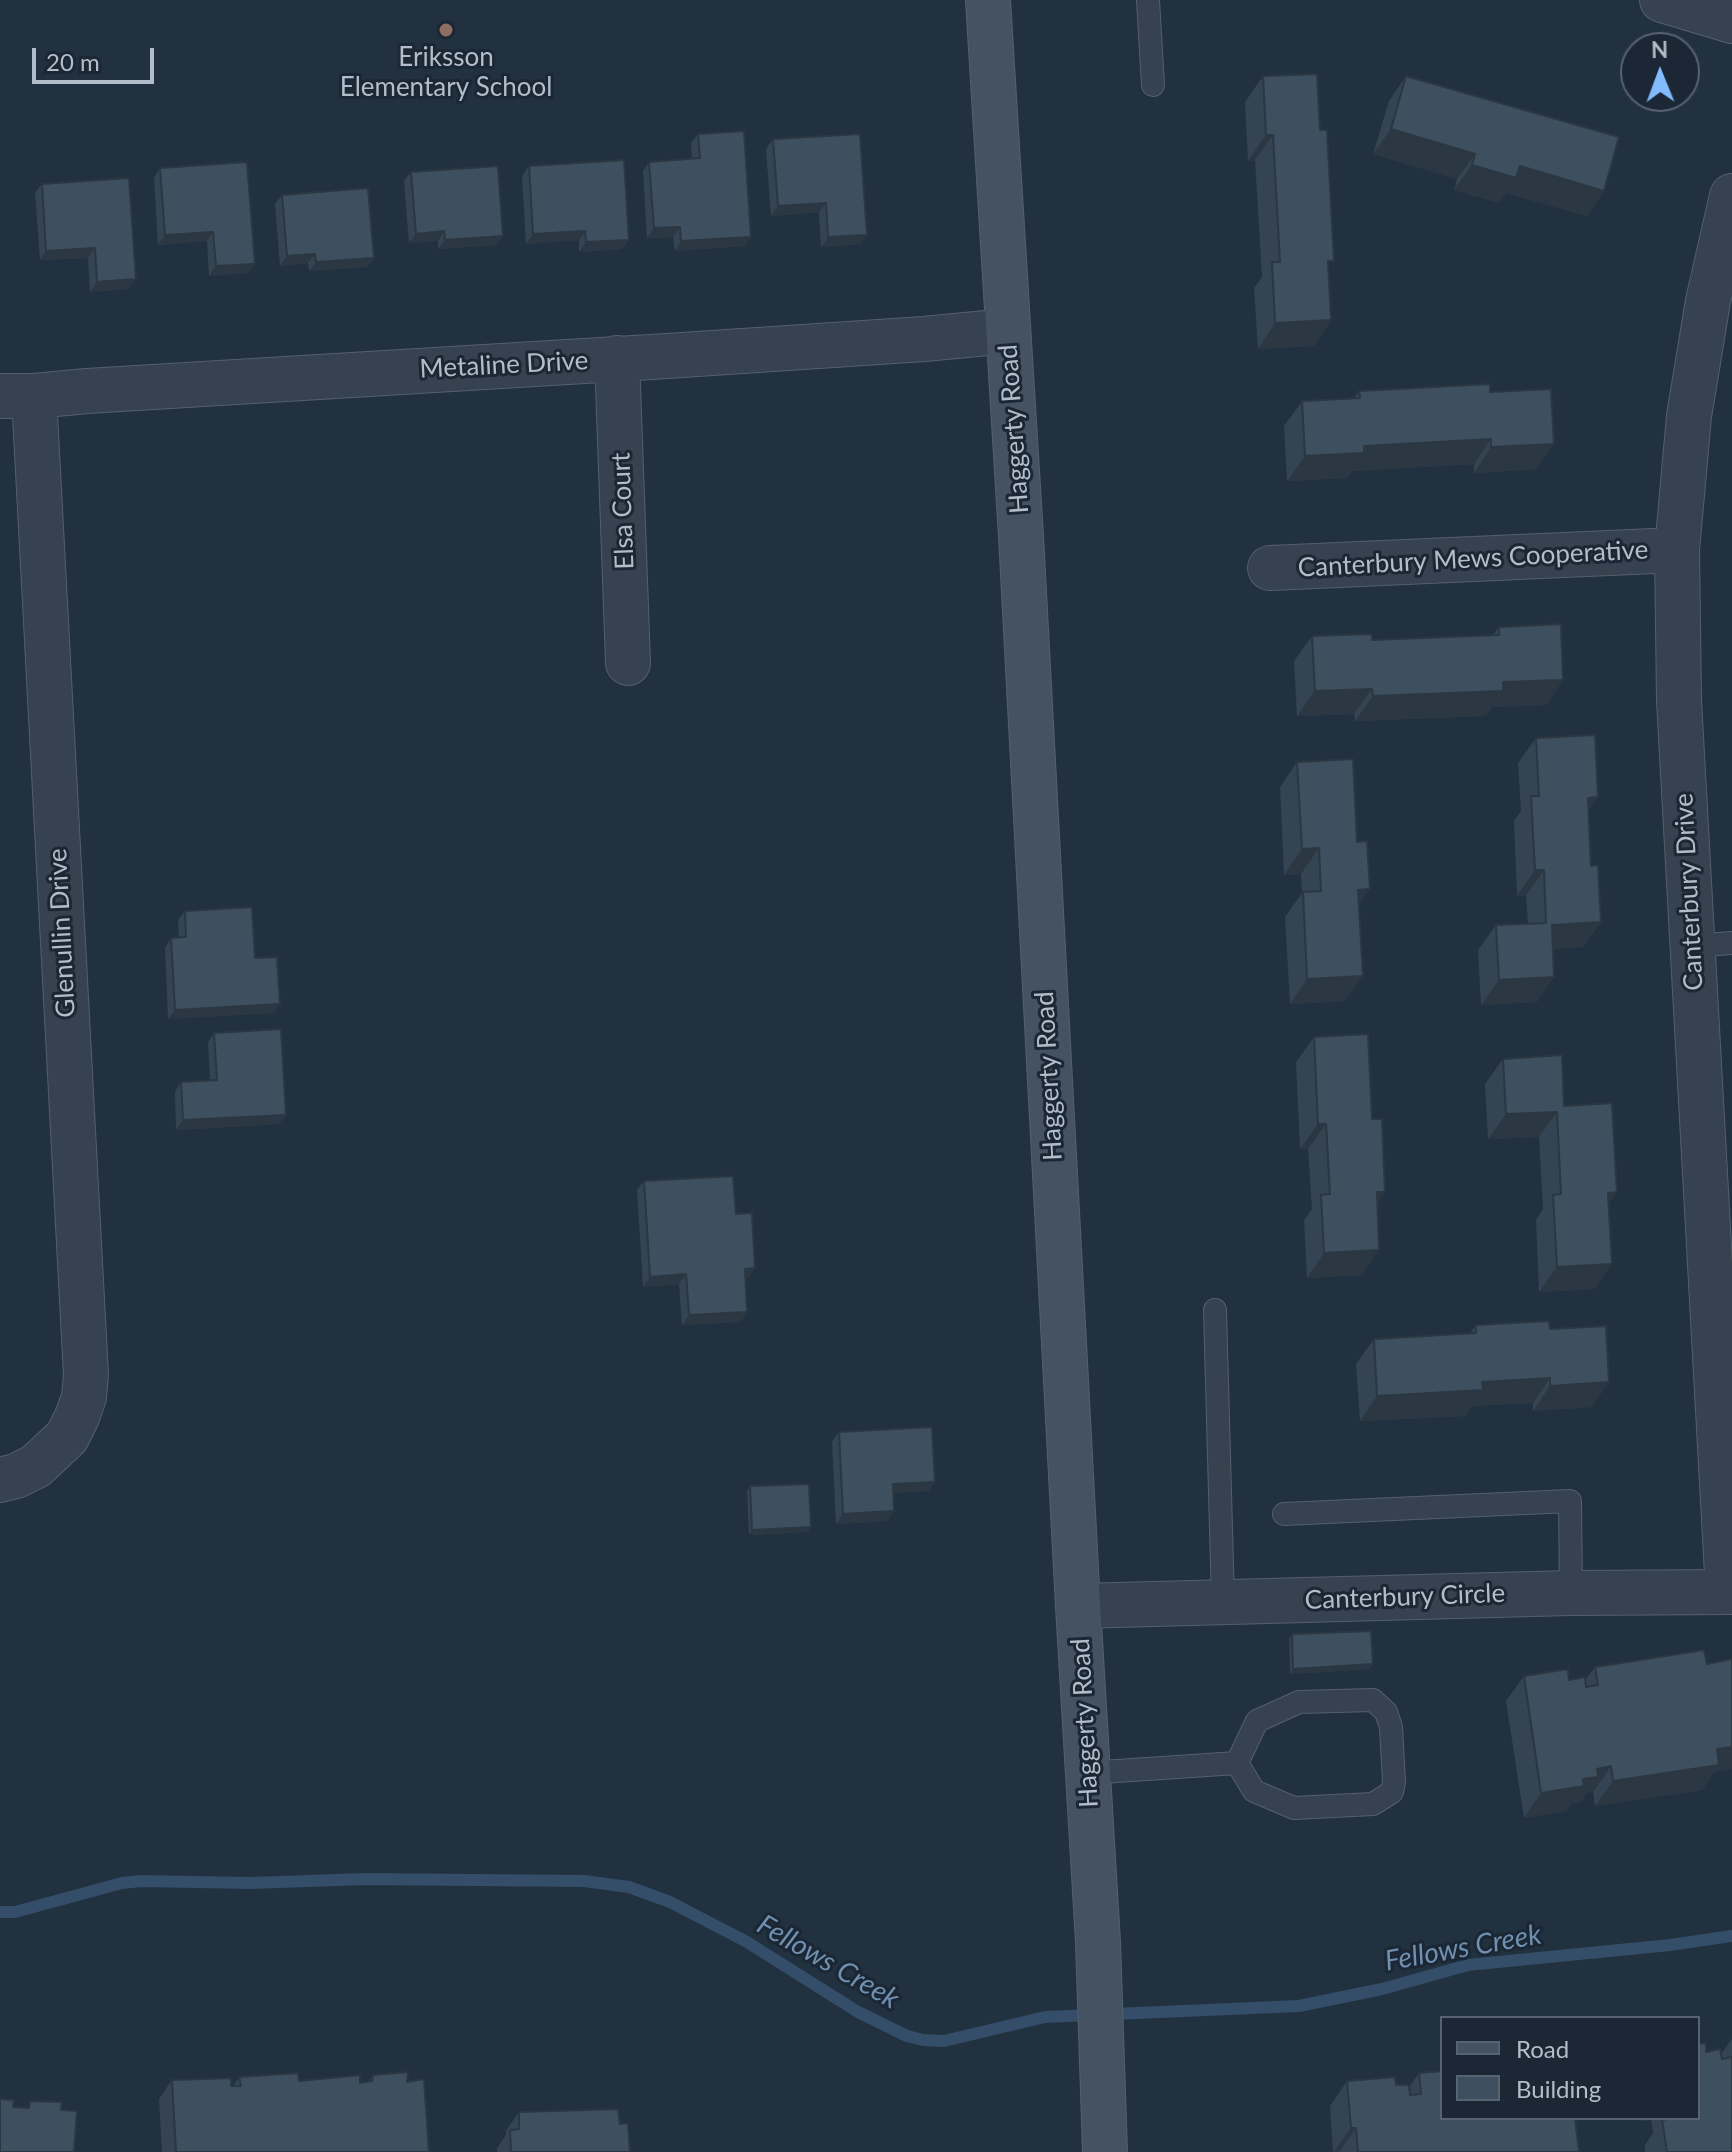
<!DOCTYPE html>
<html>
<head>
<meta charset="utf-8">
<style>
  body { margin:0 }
  #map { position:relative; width:1732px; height:2152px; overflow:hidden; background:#22313f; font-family:Lato,sans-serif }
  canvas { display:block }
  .legend { position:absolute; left:1440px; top:2016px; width:260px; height:104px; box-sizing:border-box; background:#1b2734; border:2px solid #576370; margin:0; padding:10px 14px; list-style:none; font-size:24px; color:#b2bdca }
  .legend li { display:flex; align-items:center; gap:16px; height:40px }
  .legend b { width:40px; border:2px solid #576370 }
  .north { position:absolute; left:1620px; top:32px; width:80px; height:80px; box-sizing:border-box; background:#1b2734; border:2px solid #576370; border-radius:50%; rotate:359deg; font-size:22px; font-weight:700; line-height:32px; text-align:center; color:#b2bdca }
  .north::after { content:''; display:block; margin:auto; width:28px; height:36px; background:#82bcff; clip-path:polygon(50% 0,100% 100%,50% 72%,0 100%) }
  .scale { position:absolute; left:32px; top:48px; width:122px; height:36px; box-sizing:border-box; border:4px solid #b2bdca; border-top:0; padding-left:10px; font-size:24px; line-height:28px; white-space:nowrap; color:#b2bdca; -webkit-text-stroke:6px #1b2734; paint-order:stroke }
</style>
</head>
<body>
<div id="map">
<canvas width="1732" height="2152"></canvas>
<ul class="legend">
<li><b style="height:10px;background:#445262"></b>Road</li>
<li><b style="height:22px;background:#3e4f5f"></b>Building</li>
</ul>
<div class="north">N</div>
<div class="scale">20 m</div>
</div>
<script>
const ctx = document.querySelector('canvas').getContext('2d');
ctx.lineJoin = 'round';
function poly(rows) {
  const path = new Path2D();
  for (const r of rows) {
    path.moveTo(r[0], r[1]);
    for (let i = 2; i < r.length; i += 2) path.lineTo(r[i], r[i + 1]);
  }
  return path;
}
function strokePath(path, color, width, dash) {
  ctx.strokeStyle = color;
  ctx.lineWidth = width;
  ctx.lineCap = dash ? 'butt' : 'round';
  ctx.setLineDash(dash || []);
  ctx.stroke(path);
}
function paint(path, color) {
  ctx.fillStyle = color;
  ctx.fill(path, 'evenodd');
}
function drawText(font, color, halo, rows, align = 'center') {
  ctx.font = font + ' Lato,sans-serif';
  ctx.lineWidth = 6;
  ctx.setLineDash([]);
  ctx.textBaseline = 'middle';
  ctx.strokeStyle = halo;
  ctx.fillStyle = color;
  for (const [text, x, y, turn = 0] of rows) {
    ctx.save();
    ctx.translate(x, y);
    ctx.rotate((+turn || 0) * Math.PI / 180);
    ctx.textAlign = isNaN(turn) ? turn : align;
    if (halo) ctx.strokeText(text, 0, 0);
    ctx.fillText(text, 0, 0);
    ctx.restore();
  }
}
strokePath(poly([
  [0,1912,15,1912,122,1883,141,1881,251,1883,365,1879,584,1881,629,1887,670,1902,747,1942,858,2012,907,2036,923,2040,944,2041,1045,2017,1299,2006,1382,1989,1468,1965,1670,1945,1732,1936]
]), '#344d68', 12);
const service = poly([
  [1148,0,1153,85],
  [1692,946,1732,943],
  [1215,1310,1223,1602],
  [1284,1514,1570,1501,1571,1593],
  [1087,1773,1237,1763,1257,1721,1299,1702,1373,1700,1386,1712,1391,1727,1394,1782,1392,1792,1373,1804,1294,1808,1254,1791,1237,1763]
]);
const minor = poly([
  [1662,0,1732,21],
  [617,358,628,663],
  [0,396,34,396,87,391,667,356,924,339,1008,331],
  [1270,568,1677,550],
  [0,1480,16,1476,36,1466,67,1437,77,1417,84,1397,86,1375,34,396],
  [1728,1592,1679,700,1677,550,1689,416,1708,301,1732,196],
  [1078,1606,1571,1593,1732,1592]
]);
const secondary = poly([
  [988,0,1021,536,1078,1606,1098,1942,1105,2152]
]);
strokePath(service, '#54606d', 24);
strokePath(minor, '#54606d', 46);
strokePath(secondary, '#54606d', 46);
strokePath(service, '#36424f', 22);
strokePath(minor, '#36424f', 44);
strokePath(secondary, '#445262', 44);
paint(poly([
  [1263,76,1329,269,1331,320,1314,346,1258,349,1254,288,1262,277,1255,160,1248,161,1245,102],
  [1406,76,1604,191,1587,216,1506,193,1499,203,1454,190,1457,179,1373,154,1389,101],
  [698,134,751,237,744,246,675,251,673,237,647,238,643,171,649,162,692,159,691,143],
  [773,139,867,235,860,244,821,247,819,212,771,216,766,149],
  [529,166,622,249,579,252,579,240,526,244,522,176],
  [160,168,255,264,248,273,209,276,207,241,158,245,154,178],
  [411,172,503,236,496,245,438,249,438,241,409,243,404,181],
  [42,184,129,289,90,292,88,258,40,260,35,193],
  [282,195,374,258,367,267,309,271,308,263,280,266,275,204],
  [1359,391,1490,392,1536,469,1474,473,1474,464,1352,471,1347,478,1287,481,1284,426,1302,401,1354,398],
  [1499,627,1563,680,1546,705,1492,707,1485,716,1355,721,1354,714,1297,716,1294,661,1312,636,1372,640,1493,635],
  [1536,738,1588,811,1591,866,1601,922,1583,947,1553,949,1537,1002,1481,1005,1478,950,1496,925,1528,923,1526,895,1517,896,1514,821,1521,811,1518,763],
  [1297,762,1359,904,1345,1001,1290,1004,1285,917,1302,893,1301,874,1284,875,1280,787],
  [185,911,255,958,274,1013,168,1019,165,948,171,938,179,938,178,920],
  [214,1033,286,1115,279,1124,176,1130,175,1092,181,1082,210,1081,208,1042],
  [1314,1037,1372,1119,1385,1192,1377,1204,1362,1275,1307,1278,1304,1220,1312,1209,1308,1149,1300,1149,1296,1062],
  [1503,1059,1564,1106,1609,1204,1595,1289,1539,1292,1536,1220,1543,1209,1539,1137,1488,1139,1485,1084],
  [644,1181,736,1214,755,1268,749,1277,745,1278,741,1322,682,1325,679,1284,643,1287,637,1190],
  [1476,1325,1550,1329,1609,1382,1591,1407,1533,1411,1533,1403,1471,1406,1465,1416,1360,1421,1356,1364,1374,1339,1470,1333],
  [839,1432,935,1482,928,1491,893,1493,894,1511,887,1521,836,1524,832,1442],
  [750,1486,808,1532,749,1535,747,1491],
  [1292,1634,1370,1669,1290,1674,1289,1639],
  [1732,1659,1732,1769,1714,1772,1702,1790,1595,1806,1593,1792,1587,1793,1581,1802,1572,1803,1566,1811,1524,1818,1506,1701,1524,1676,1585,1680,1595,1667,1707,1664],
  [1732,2039,1732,2152,1645,2152,1645,2145,1653,2133,1651,2120,1641,2121,1641,2118,1698,2118,1721,2054],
  [1419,2073,1579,2152,1333,2152,1330,2106,1347,2081,1396,2085,1409,2087],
  [373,2075,407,2082,429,2152,162,2152,159,2099,172,2080,233,2086,239,2077,299,2081,360,2083,368,2082],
  [519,2112,620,2124,630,2152,497,2152,497,2148,506,2135,506,2131]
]), '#354452');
paint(poly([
  [1391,129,1475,154,1457,179,1373,154],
  [1266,135,1273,135,1255,160,1248,161],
  [1472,165,1520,166,1604,191,1587,216,1506,193,1499,203,1454,190],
  [826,203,819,212,771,216,778,206],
  [680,227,673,237,647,238,654,228],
  [444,231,438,241,409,243,416,234],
  [585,231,579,240,526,244,533,234],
  [213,232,207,241,158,245,165,235],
  [867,235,860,244,821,247,828,237],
  [503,236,496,245,438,249,445,240],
  [751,237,744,246,675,251,681,241],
  [629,240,622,249,579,252,586,242],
  [95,248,88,258,40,260,46,251],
  [315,254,308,263,280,266,287,256],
  [374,258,367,267,309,271,316,262],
  [255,264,248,273,209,276,216,266],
  [136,279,129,289,90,292,97,282],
  [1331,320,1314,346,1258,349,1275,323],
  [1491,439,1474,464,1352,471,1347,478,1287,481,1305,456,1364,446],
  [1554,444,1536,469,1474,473,1491,447],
  [1563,680,1546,705,1492,707,1485,716,1355,721,1373,696,1503,682],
  [1372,689,1354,714,1297,716,1315,691],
  [1598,797,1580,823,1588,798],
  [1319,848,1301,874,1284,875,1302,849],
  [1535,870,1544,870,1526,895,1517,896],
  [1370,889,1352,914,1358,890],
  [1601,922,1583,947,1534,950,1552,925],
  [1363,976,1345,1001,1290,1004,1307,979],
  [1554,977,1537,1002,1481,1005,1499,980],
  [280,1004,274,1013,168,1019,175,1010],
  [1557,1112,1539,1137,1488,1139,1506,1114],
  [286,1115,279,1124,176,1130,183,1120],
  [1318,1124,1326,1124,1308,1149,1300,1149],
  [1377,1192,1385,1192,1368,1218],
  [1617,1192,1600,1218,1608,1193],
  [1379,1250,1362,1275,1307,1278,1324,1253],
  [1612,1264,1595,1289,1539,1292,1557,1267],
  [755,1268,749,1277,738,1278,745,1269],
  [686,1274,679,1284,643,1287,650,1277],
  [747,1312,741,1322,682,1325,689,1315],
  [1550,1378,1533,1403,1471,1406,1465,1416,1360,1421,1377,1396,1482,1382],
  [1609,1382,1591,1407,1533,1411,1550,1386],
  [935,1482,928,1491,886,1494,893,1484],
  [894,1511,887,1521,836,1524,843,1514],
  [811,1527,808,1532,749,1535,752,1530],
  [1373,1664,1370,1669,1290,1674,1293,1669],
  [1732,1747,1732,1769,1714,1772,1702,1790,1595,1806,1613,1781,1717,1749],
  [1611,1766,1593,1792,1587,1793,1581,1802,1572,1803,1566,1811,1524,1818,1541,1793,1583,1779,1597,1769],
  [1643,2118,1653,2118,1651,2120,1641,2121],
  [1351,2128,1356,2128,1339,2152,1334,2152]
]), '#2b3742');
const building = poly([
  [1317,74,1320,130,1327,130,1334,261,1328,261,1331,320,1275,323,1272,262,1280,262,1273,135,1266,135,1263,76,1317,74],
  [1406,76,1619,137,1604,191,1520,166,1516,178,1472,165,1475,154,1391,129,1406,76],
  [744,131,751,237,681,241,680,227,654,228,649,162,700,158,698,134,744,131],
  [860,134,867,235,828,237,826,203,778,206,773,139,860,134],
  [624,160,629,240,586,242,585,231,533,234,529,166,624,160],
  [247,162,255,264,216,266,213,232,165,235,160,168,247,162],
  [498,166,503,236,445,240,444,231,416,234,411,172,498,166],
  [129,178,136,279,97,282,95,248,46,251,42,184,129,178],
  [368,188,374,258,316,262,315,254,287,256,282,195,368,188],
  [1490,384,1490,392,1551,389,1554,444,1491,447,1491,439,1364,446,1364,453,1305,456,1302,401,1360,398,1359,391,1490,384],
  [1561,624,1563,680,1503,682,1503,691,1373,696,1372,689,1315,691,1312,636,1372,634,1372,640,1499,635,1499,627,1561,624],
  [1595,735,1598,797,1588,798,1591,866,1598,865,1601,922,1552,925,1554,977,1499,980,1496,925,1546,923,1544,870,1535,870,1531,796,1539,796,1536,738,1595,735],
  [1353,759,1357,842,1367,841,1370,889,1358,890,1363,976,1307,979,1303,892,1321,891,1319,848,1302,849,1297,762,1353,759],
  [252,907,255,958,277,957,280,1004,175,1010,171,938,186,937,185,911,252,907],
  [281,1029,286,1115,183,1120,181,1082,217,1080,214,1033,281,1029],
  [1368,1034,1372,1119,1382,1119,1385,1192,1377,1192,1379,1250,1324,1253,1321,1195,1330,1194,1326,1124,1318,1124,1314,1037,1368,1034],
  [1562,1055,1564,1106,1612,1103,1617,1192,1608,1193,1612,1264,1557,1267,1553,1195,1561,1194,1557,1112,1506,1114,1503,1059,1562,1055],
  [733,1176,736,1214,752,1213,755,1268,745,1269,747,1312,689,1315,686,1274,650,1277,644,1181,733,1176],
  [1549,1321,1550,1329,1606,1326,1609,1382,1550,1386,1550,1378,1482,1382,1483,1390,1377,1396,1374,1339,1476,1333,1476,1325,1549,1321],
  [932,1427,935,1482,893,1484,894,1511,843,1514,839,1432,932,1427],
  [809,1484,811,1527,752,1530,750,1486,809,1484],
  [1371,1631,1373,1664,1293,1669,1292,1634,1371,1631],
  [1704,1650,1707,1664,1732,1659,1732,1747,1717,1749,1719,1765,1613,1781,1611,1766,1597,1769,1598,1777,1583,1779,1584,1786,1541,1793,1524,1676,1568,1669,1569,1680,1585,1677,1586,1687,1598,1685,1595,1667,1704,1650],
  [1706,2043,1706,2052,1720,2049,1722,2059,1732,2057,1732,2152,1667,2152,1662,2120,1673,2118,1698,2118,1698,2044,1706,2043],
  [1442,2071,1442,2118,1575,2118,1579,2152,1358,2152,1356,2128,1351,2128,1347,2081,1395,2077,1396,2085,1409,2085,1410,2095,1421,2094,1419,2073,1442,2071],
  [408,2072,407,2082,424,2079,429,2152,176,2152,172,2080,231,2078,231,2086,241,2086,239,2077,298,2073,299,2081,360,2075,360,2083,372,2081,373,2075,408,2072],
  [0,2099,14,2100,13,2107,29,2108,30,2101,62,2102,61,2110,77,2111,74,2152,0,2152,0,2099],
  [618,2109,620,2124,628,2123,630,2152,511,2152,510,2130,519,2129,519,2112,618,2109]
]);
paint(building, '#3e4f5f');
strokePath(building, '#2b3742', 2);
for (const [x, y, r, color] of [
  [446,30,8,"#8d6e63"]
]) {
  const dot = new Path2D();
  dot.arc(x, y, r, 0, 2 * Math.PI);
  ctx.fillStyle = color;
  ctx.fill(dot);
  strokePath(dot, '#1b2734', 3);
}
drawText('26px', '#b2bdca', '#1b2734', [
  ["Eriksson",446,58],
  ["Elementary School",446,88]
]);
drawText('26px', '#b2bdca', '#1b2734', [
  ["Metaline Drive",504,365,-3],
  ["Haggerty Road",1014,429,-94],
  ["Elsa Court",623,511,-92],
  ["Canterbury Mews Cooperative",1473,559,-3],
  ["Canterbury Drive",1689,892,-93],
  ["Glenullin Drive",62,933,-93],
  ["Haggerty Road",1049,1076,-93],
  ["Canterbury Circle",1405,1597,-2],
  ["Haggerty Road",1085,1723,-93]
]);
drawText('italic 28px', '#7090b0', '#1b2734', [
  ["Fellows Creek",1463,1948,-10],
  ["Fellows Creek",828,1962,30]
]);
</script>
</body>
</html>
